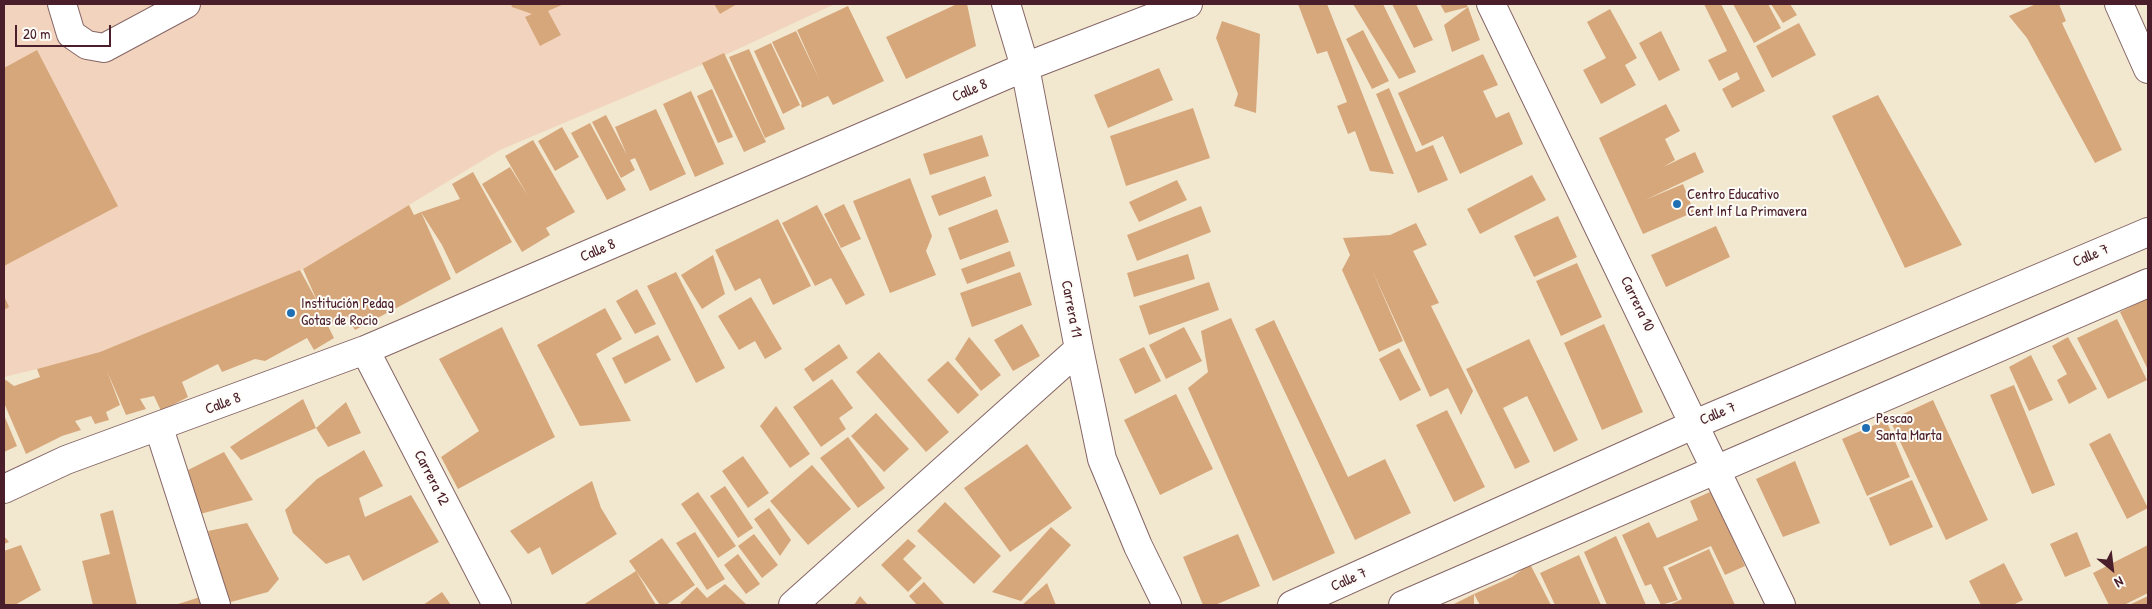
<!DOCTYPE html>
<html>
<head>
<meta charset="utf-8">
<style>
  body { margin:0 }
  #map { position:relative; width:2152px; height:609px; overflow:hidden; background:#f2e8d0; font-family:"Patrick Hand",sans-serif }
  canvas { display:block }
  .frame { position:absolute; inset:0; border:5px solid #4a1f2b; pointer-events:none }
  .north { position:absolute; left:2087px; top:544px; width:50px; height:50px; -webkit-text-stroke:4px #fdfcf7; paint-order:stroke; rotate:151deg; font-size:14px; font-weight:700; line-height:20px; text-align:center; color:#4a1f2b }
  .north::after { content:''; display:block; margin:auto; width:18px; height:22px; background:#4a1f2b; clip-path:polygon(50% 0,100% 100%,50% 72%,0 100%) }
  .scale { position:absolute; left:15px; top:25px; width:96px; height:22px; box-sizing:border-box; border:2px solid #4a1f2b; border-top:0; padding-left:6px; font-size:15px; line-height:18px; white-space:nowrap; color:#4a1f2b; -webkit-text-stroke:4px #fdfcf7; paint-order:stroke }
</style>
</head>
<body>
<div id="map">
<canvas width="2152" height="609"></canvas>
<div class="frame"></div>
<div class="north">N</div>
<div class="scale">20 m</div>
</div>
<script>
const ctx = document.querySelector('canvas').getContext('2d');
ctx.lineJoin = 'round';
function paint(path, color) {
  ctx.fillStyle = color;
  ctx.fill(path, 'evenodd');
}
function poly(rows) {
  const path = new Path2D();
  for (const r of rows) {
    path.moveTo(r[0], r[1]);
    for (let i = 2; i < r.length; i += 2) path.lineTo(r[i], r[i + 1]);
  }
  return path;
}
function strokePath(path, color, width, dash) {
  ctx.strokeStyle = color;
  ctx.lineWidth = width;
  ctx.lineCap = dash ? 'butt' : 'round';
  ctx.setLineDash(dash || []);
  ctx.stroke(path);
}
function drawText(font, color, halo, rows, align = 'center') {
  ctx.font = font + ' "Patrick Hand",sans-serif';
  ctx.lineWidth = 4;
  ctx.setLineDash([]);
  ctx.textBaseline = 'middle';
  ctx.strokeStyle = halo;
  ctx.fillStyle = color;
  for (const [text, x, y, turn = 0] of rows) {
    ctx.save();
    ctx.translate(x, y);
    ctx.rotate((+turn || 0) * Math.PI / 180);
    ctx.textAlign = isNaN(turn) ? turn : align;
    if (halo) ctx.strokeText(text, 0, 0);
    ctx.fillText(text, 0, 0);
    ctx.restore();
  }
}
paint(poly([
  [4,4,835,4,725,55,500,150,303,269,91,356,4,377]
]), '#f2d4be');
paint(poly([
  [511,4,564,4,548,11,561,35,540,46,525,17,532,14,512,7],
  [714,4,737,4,720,14],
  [957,4,967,4,976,46,906,79,886,37],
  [1298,4,1327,4,1394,174,1370,171,1355,131,1348,134,1337,106,1347,102,1327,51,1317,54],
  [1353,4,1383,4,1416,72,1399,79],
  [1392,4,1416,4,1433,40,1414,48],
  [1440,4,1466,4,1468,7,1445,13],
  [1704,4,1721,4,1765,91,1732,108,1722,89,1740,79,1737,72,1719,81,1708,60,1727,51],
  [1733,4,1768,4,1781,28,1754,43],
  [1771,4,1790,4,1797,15,1783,23],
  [2036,4,2059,4,2066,21,2062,23,2122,150,2095,163,2027,38,2009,16],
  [848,6,884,81,833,105,828,96,802,108,801,105,802,104,772,42,796,31,820,81,797,30],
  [1468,7,1480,40,1452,52,1444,25],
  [1610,9,1637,58,1625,65,1636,85,1601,104,1583,70,1606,58,1587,22],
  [1222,21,1260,34,1256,113,1234,106,1238,94,1216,38],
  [1799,23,1816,55,1772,78,1756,46],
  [1363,30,1389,81,1372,89,1346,39],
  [1661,31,1680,70,1659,81,1639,43],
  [771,43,800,105,783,114,754,51],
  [749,49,785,129,765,138,729,57],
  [37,50,118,206,4,266,4,68],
  [724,53,766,142,744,152,702,63],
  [1483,54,1498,85,1483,91,1496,118,1509,112,1523,144,1460,174,1443,136,1422,146,1398,93],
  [1159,68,1173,100,1108,128,1094,95],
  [1389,88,1416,152,1433,145,1448,180,1418,193,1376,94],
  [712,89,733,137,718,143,697,96],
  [691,91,724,164,695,177,663,104],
  [1878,95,1962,245,1905,268,1832,116],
  [1666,104,1680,131,1665,139,1675,160,1663,167,1695,152,1704,172,1645,200,1683,184,1694,212,1643,234,1599,138],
  [1193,108,1210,158,1126,186,1110,136],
  [656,109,686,174,650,191,635,158,630,160,635,170,621,178,592,122,606,115,627,155,615,127],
  [590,123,626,190,607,200,571,133],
  [562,127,579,157,555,171,538,141],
  [982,135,989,156,930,175,923,154],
  [533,140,575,212,546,228,550,235,522,252,482,184,510,167,528,196,505,156],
  [473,172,512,242,456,274,442,245,421,212,451,279,355,330,347,316,328,326,334,338,314,350,307,338,265,361,255,359,222,372,218,364,182,382,188,397,161,411,154,396,140,399,146,409,126,415,107,371,120,405,106,412,109,420,95,424,91,416,75,421,81,430,62,436,26,454,4,403,4,381,6,380,14,386,40,377,37,369,100,352,300,270,318,303,303,269,409,205,414,215,421,212,460,199,452,184],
  [1532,175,1546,200,1480,234,1467,209],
  [985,176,992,196,939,216,931,196],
  [910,178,932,236,926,251,936,275,890,293,853,201],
  [1177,180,1187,200,1139,222,1129,202],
  [844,204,861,239,841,248,824,214],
  [817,205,865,295,846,305,831,278,815,286,782,223],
  [1201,206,1211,232,1137,261,1127,235],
  [997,209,1009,242,960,260,948,228],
  [1558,216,1577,257,1534,277,1514,236],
  [778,219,811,286,773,305,760,278,735,291,715,250],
  [1416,223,1427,245,1413,251,1439,303,1431,306,1473,391,1461,415,1448,388,1430,397,1372,270,1403,341,1379,352,1342,270,1350,255,1343,238,1390,235],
  [1716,226,1730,257,1666,287,1651,255],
  [1010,251,1015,266,967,284,961,269],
  [1188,254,1195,279,1134,297,1127,273],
  [713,255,725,294,702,309,681,275],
  [1577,263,1602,317,1561,336,1536,281],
  [676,272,725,368,696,383,647,286],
  [1020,272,1032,305,972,327,960,293],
  [1209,282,1219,310,1149,335,1139,306],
  [637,289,656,324,635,334,616,301],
  [4,296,9,307,4,310],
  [751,297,782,349,765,359,755,341,739,350,718,316],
  [2148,298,2148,370,2120,312],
  [605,308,622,339,596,354,631,421,580,426,537,345],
  [1231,318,1335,553,1273,581,1188,388,1208,372,1201,331],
  [2117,319,2147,380,2108,399,2077,338],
  [1274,320,1348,477,1385,459,1411,513,1355,540,1255,329],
  [1022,324,1040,356,1013,371,994,340],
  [1604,324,1643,412,1602,430,1564,343],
  [502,327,555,437,458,489,441,457,479,431,439,359],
  [1184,327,1202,361,1166,379,1149,345],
  [658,335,671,360,625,384,612,358],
  [969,337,1001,375,981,391,955,359],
  [2068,337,2097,389,2069,404,2057,380,2067,374,2052,346],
  [1529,339,1578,440,1554,452,1527,396,1503,408,1530,462,1515,469,1466,369],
  [839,344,848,358,813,382,804,369],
  [1144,347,1161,381,1135,394,1119,359],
  [1399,348,1421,390,1400,401,1379,359],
  [879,352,949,432,926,452,856,372],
  [2031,355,2053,400,2029,411,2009,367],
  [948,361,979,395,958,414,927,380],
  [832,379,853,408,839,418,846,429,821,447,793,407],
  [2014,385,2055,485,2032,494,1990,395],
  [1176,394,1213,469,1160,495,1124,420],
  [303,399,316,428,241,460,230,447],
  [1933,400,1988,520,1946,540,1890,420],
  [346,402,361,433,328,447,316,428],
  [776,406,810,454,790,468,760,426],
  [1447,410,1485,487,1454,502,1416,425],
  [876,413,909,449,884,472,851,436],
  [4,415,17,446,4,452],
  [1886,420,1910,477,1867,496,1842,439],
  [2110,433,2148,508,2127,519,2089,444],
  [848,437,885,488,858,508,820,458],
  [1027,444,1072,508,1010,552,964,488],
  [364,450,383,486,359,498,365,517,411,495,439,542,363,581,349,555,326,564,293,533,285,510,317,479],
  [224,452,253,500,200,514,188,470],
  [743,456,769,493,748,508,722,471],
  [1795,461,1820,523,1783,537,1756,479],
  [812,465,851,509,808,545,770,501],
  [1912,480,1933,527,1890,546,1869,498],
  [592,481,601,508,617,534,552,575,540,547,528,554,510,531],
  [725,486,753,528,738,538,710,496],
  [1712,491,1745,566,1725,575,1711,546,1663,567,1678,600,1661,605,1651,584,1645,586,1622,535,1649,522,1657,538,1698,520,1690,501],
  [698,492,736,546,718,558,681,504],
  [945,502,1001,556,974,584,917,531],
  [769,508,791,540,780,556,754,519],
  [113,510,137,605,93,605,82,561,110,554,100,514],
  [247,523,279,579,268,592,227,603,208,531],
  [1051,527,1071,545,1021,601,992,592],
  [695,532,725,579,707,590,676,543],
  [2077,532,2091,566,2065,577,2050,544],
  [754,534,778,565,762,578,738,546],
  [1238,534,1260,586,1215,605,1203,605,1183,557],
  [4,536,9,542,4,544],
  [1616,536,1646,605,1607,605,1584,552],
  [662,538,695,585,666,605,660,605,629,561],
  [908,539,916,546,903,559,922,578,908,592,881,565],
  [21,545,41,590,15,605,4,605,4,551],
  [2148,545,2148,593,2124,605,2109,605,2093,573],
  [1709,549,1735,605,1669,605,1682,599,1668,568],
  [738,554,760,584,746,594,724,565],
  [1579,555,1601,605,1555,605,1540,573],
  [2004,563,2023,600,2013,605,1981,605,1969,581],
  [1530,564,1551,605,1480,605,1474,594,1512,577],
  [636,571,656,605,583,605],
  [924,582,945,605,917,605,909,596],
  [1047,583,1056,605,1022,605],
  [725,584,747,605,683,605,680,603,697,587,707,598],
  [442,592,451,605,423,605],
  [1474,594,1474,605,1452,605],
  [860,596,868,605,854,605],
  [2148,596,2148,605,2129,605],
  [200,597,204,605,175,605]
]), '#d7a77c');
const minor = poly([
  [62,4,71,34,87,45,104,48,186,4],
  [1006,4,1025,67,1079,349,1102,459,1138,546,1167,605],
  [1491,4,1781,605],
  [2119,4,2148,69],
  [365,350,497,605],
  [159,428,216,605],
  [4,489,66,460,365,350,1025,67,1188,4],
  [793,605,1079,349],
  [1292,605,1695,424,2148,232],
  [1403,605,2148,283]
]);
strokePath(minor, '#856565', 30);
strokePath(minor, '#fff', 28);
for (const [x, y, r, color] of [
  [1677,204,5,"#1f6fb2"],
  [291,313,5,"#1f6fb2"],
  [1866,428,5,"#1f6fb2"]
]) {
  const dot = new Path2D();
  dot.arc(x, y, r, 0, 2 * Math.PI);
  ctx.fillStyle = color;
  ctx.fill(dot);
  strokePath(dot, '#fdfcf7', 2);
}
drawText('15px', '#4a1f2b', '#fdfcf7', [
  ["Calle 8",970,91,-23],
  ["Calle 8",598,251,-23],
  ["Calle 7",2091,256,-23],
  ["Carrera 10",1637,304,64],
  ["Carrera 11",1071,309,79],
  ["Calle 8",223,404,-21],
  ["Calle 7",1718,414,-23],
  ["Carrera 12",431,478,63],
  ["Calle 7",1349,580,-24]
]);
drawText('15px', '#4a1f2b', '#fdfcf7', [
  ["Centro Educativo",1687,195],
  ["Cent Inf La Primavera",1687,212],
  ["Institución Pedag",301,304],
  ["Gotas de Rocio",301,321],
  ["Pescao",1876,419],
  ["Santa Marta",1876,436]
], 'left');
</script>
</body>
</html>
